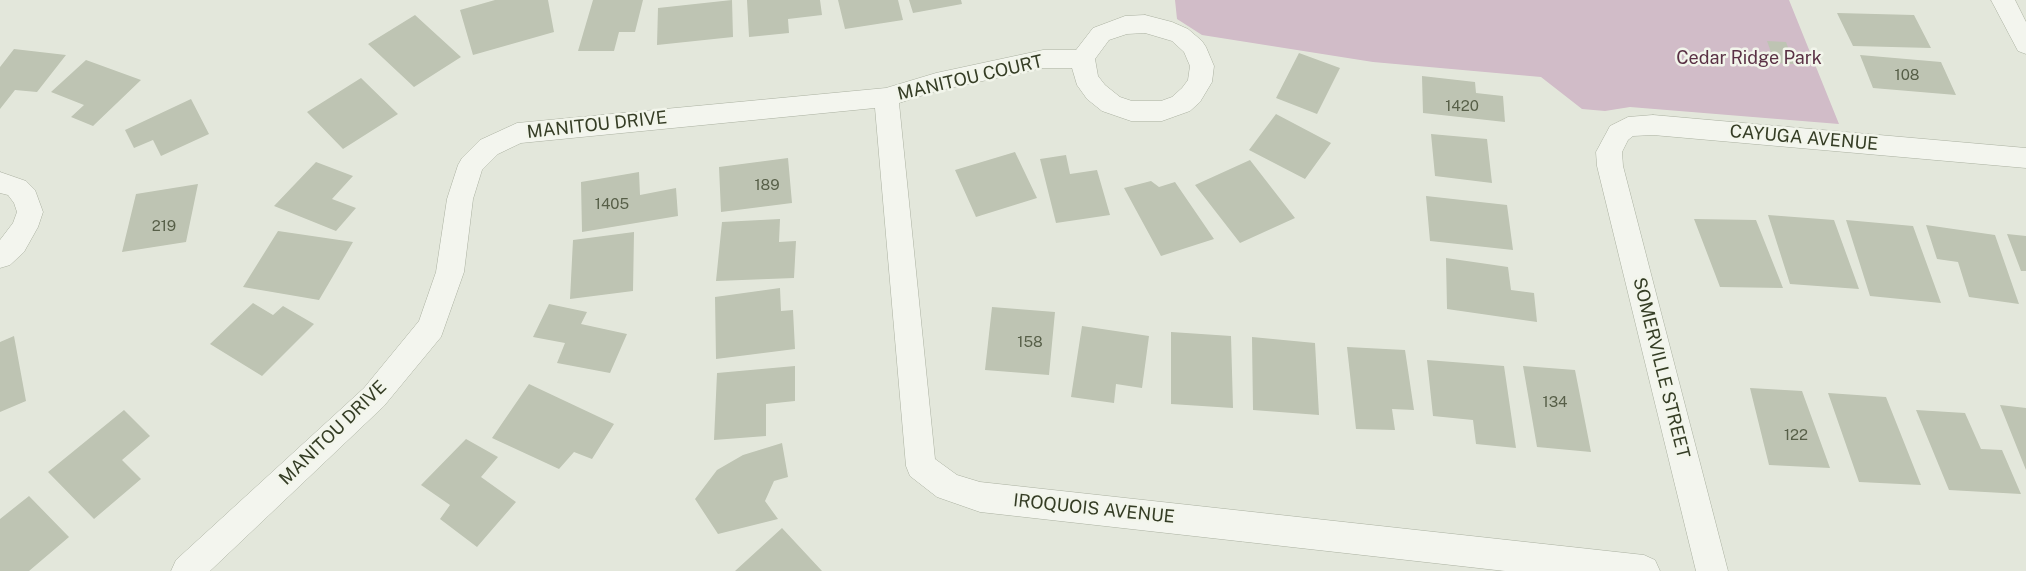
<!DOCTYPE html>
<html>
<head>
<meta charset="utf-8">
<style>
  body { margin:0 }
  canvas { display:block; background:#e3e7db }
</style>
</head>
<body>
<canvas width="2026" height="571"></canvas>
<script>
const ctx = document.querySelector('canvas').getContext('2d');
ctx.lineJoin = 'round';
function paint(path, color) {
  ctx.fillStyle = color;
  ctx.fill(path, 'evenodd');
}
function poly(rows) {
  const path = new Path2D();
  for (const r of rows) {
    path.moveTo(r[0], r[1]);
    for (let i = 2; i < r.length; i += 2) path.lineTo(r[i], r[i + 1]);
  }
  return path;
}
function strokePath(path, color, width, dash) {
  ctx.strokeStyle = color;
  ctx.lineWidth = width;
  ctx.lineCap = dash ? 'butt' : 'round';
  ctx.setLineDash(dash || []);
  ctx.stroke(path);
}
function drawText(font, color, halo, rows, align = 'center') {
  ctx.font = font + ' "Public Sans",sans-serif';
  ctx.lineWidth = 5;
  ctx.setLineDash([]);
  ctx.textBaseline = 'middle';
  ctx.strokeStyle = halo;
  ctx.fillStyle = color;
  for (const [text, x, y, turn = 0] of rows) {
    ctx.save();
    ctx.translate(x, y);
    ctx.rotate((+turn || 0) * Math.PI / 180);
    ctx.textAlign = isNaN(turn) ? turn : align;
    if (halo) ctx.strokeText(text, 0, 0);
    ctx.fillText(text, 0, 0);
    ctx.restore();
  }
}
paint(poly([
  [1175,0,1789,0,1839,124,1630,107,1605,111,1582,109,1541,77,1373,62,1202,35,1177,19]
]), '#d1bcc8');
paint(poly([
  [495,0,548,0,554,32,473,55,460,10],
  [593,0,643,0,635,32,619,32,614,51,578,51],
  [732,0,733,37,657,45,658,8],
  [747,0,820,0,822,15,788,19,789,33,749,37],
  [838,0,898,0,903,20,845,29],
  [909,0,961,0,962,4,913,13],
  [1837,13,1914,15,1931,48,1853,46],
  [415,15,461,57,414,87,368,44],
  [1767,41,1786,42,1794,64,1775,63],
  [14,49,66,55,37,92,15,90,0,109,0,67],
  [1299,53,1340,68,1317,114,1276,98],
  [1860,55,1941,62,1956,95,1873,88],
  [86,60,141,80,93,126,71,117,84,105,51,92],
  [1422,76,1475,82,1476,93,1503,96,1505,122,1423,113],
  [361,78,398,114,343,149,307,112],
  [191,99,209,134,161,156,153,140,134,148,125,130],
  [1276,114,1331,143,1305,179,1249,150],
  [1431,134,1487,139,1492,183,1435,176],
  [1015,152,1037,198,976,217,955,170],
  [1066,155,1070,174,1097,170,1110,215,1056,223,1040,159],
  [788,158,792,203,721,212,719,167],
  [1250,160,1295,218,1240,243,1195,185],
  [316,162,353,176,332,199,356,208,336,231,274,206],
  [639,172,640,195,676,188,678,216,582,232,581,182],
  [1151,181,1159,187,1175,182,1214,239,1161,256,1124,188],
  [198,184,186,242,122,252,136,194],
  [1426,196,1507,205,1513,250,1430,241],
  [1768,215,1834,220,1859,289,1790,284],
  [780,219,779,242,796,241,794,278,716,281,722,222],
  [1694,219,1756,220,1783,288,1720,287],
  [1846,220,1913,226,1941,303,1870,296],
  [1926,225,1995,235,2019,304,1969,297,1958,262,1937,259],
  [278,231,353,242,319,300,243,287],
  [634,232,633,291,570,299,573,240],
  [2007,234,2026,236,2026,271,2021,271],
  [1446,258,1508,267,1511,290,1534,293,1537,322,1447,309],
  [780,288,781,311,793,310,795,349,716,359,715,297],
  [253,303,273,315,283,306,314,324,262,376,210,344],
  [549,304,587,312,581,324,627,334,610,373,557,363,565,343,533,337],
  [992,307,1055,312,1049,375,985,370],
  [1082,326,1149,336,1142,388,1116,384,1114,403,1071,397],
  [1171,332,1231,336,1233,408,1171,404],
  [14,336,26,401,0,412,0,342],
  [1252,337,1315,343,1319,415,1253,410],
  [1347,347,1405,350,1414,410,1392,409,1395,430,1356,429],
  [1427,360,1504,366,1516,448,1476,444,1473,420,1433,416],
  [795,366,795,401,766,404,766,436,714,440,717,373],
  [1523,366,1575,370,1591,452,1537,447],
  [529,384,614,424,592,459,574,452,559,469,492,438],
  [1750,388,1802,391,1830,468,1769,465],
  [1828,393,1886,397,1921,485,1859,482],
  [2000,405,2026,408,2026,470],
  [124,410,150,436,122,460,141,479,94,519,48,472],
  [1916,410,1965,413,1981,449,2002,450,2021,494,1949,490],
  [466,439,498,457,481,477,516,502,477,547,440,519,450,505,421,485],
  [782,443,788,477,774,481,765,501,778,519,718,534,695,499,717,470,743,455],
  [29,496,69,537,29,571,0,571,0,519],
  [782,528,822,571,735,571]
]), '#bec4b3');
const minor = poly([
  [1991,0,2015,0,2026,22,2026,54,2018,51,1991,0],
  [1145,15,1172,22,1188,29,1202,41,1206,47,1214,66,1212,82,1200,102,1190,111,1162,121,1131,121,1102,111,1087,99,1077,85,1072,68,1043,68,936,91,899,103,935,459,957,475,980,482,1644,555,1655,560,1660,571,1505,571,980,512,937,497,910,476,906,466,875,108,521,143,498,154,482,170,473,199,464,272,441,337,384,406,210,571,171,571,176,560,364,388,419,321,436,272,447,199,458,165,462,158,480,140,517,123,886,88,936,73,1043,50,1076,50,1093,28,1125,16,1145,15],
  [1145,33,1172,41,1184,52,1190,66,1188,80,1182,88,1172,97,1161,101,1132,101,1120,97,1105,85,1098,76,1095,59,1109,40,1127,34,1145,33],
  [1653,115,2026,148,2026,168,1653,135,1633,136,1628,140,1622,152,1623,166,1728,571,1696,571,1597,166,1596,152,1610,126,1628,117,1653,115],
  [0,172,26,181,35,190,43,212,38,227,24,252,10,265,0,268,0,240,13,223,17,212,14,203,8,195,0,193,0,172]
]);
strokePath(minor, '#abb1a1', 1);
paint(minor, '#f3f5ee');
drawText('15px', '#575f48', null, [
  ["108",1907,75],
  ["1420",1462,106],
  ["189",767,185],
  ["1405",612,204],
  ["219",164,226],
  ["158",1030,342],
  ["134",1555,402],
  ["122",1796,435]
]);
drawText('18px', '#5a3145', '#f2f5eb', [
  ["Cedar Ridge Park",1749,58]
]);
drawText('18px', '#353d25', '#f2f5eb', [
  ["MANITOU COURT",970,78,-13],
  ["MANITOU DRIVE",597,125,-6],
  ["CAYUGA AVENUE",1804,138,5],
  ["SOMERVILLE STREET",1661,368,76],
  ["MANITOU DRIVE",333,433,-44],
  ["IROQUOIS AVENUE",1094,509,6]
]);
</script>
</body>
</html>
